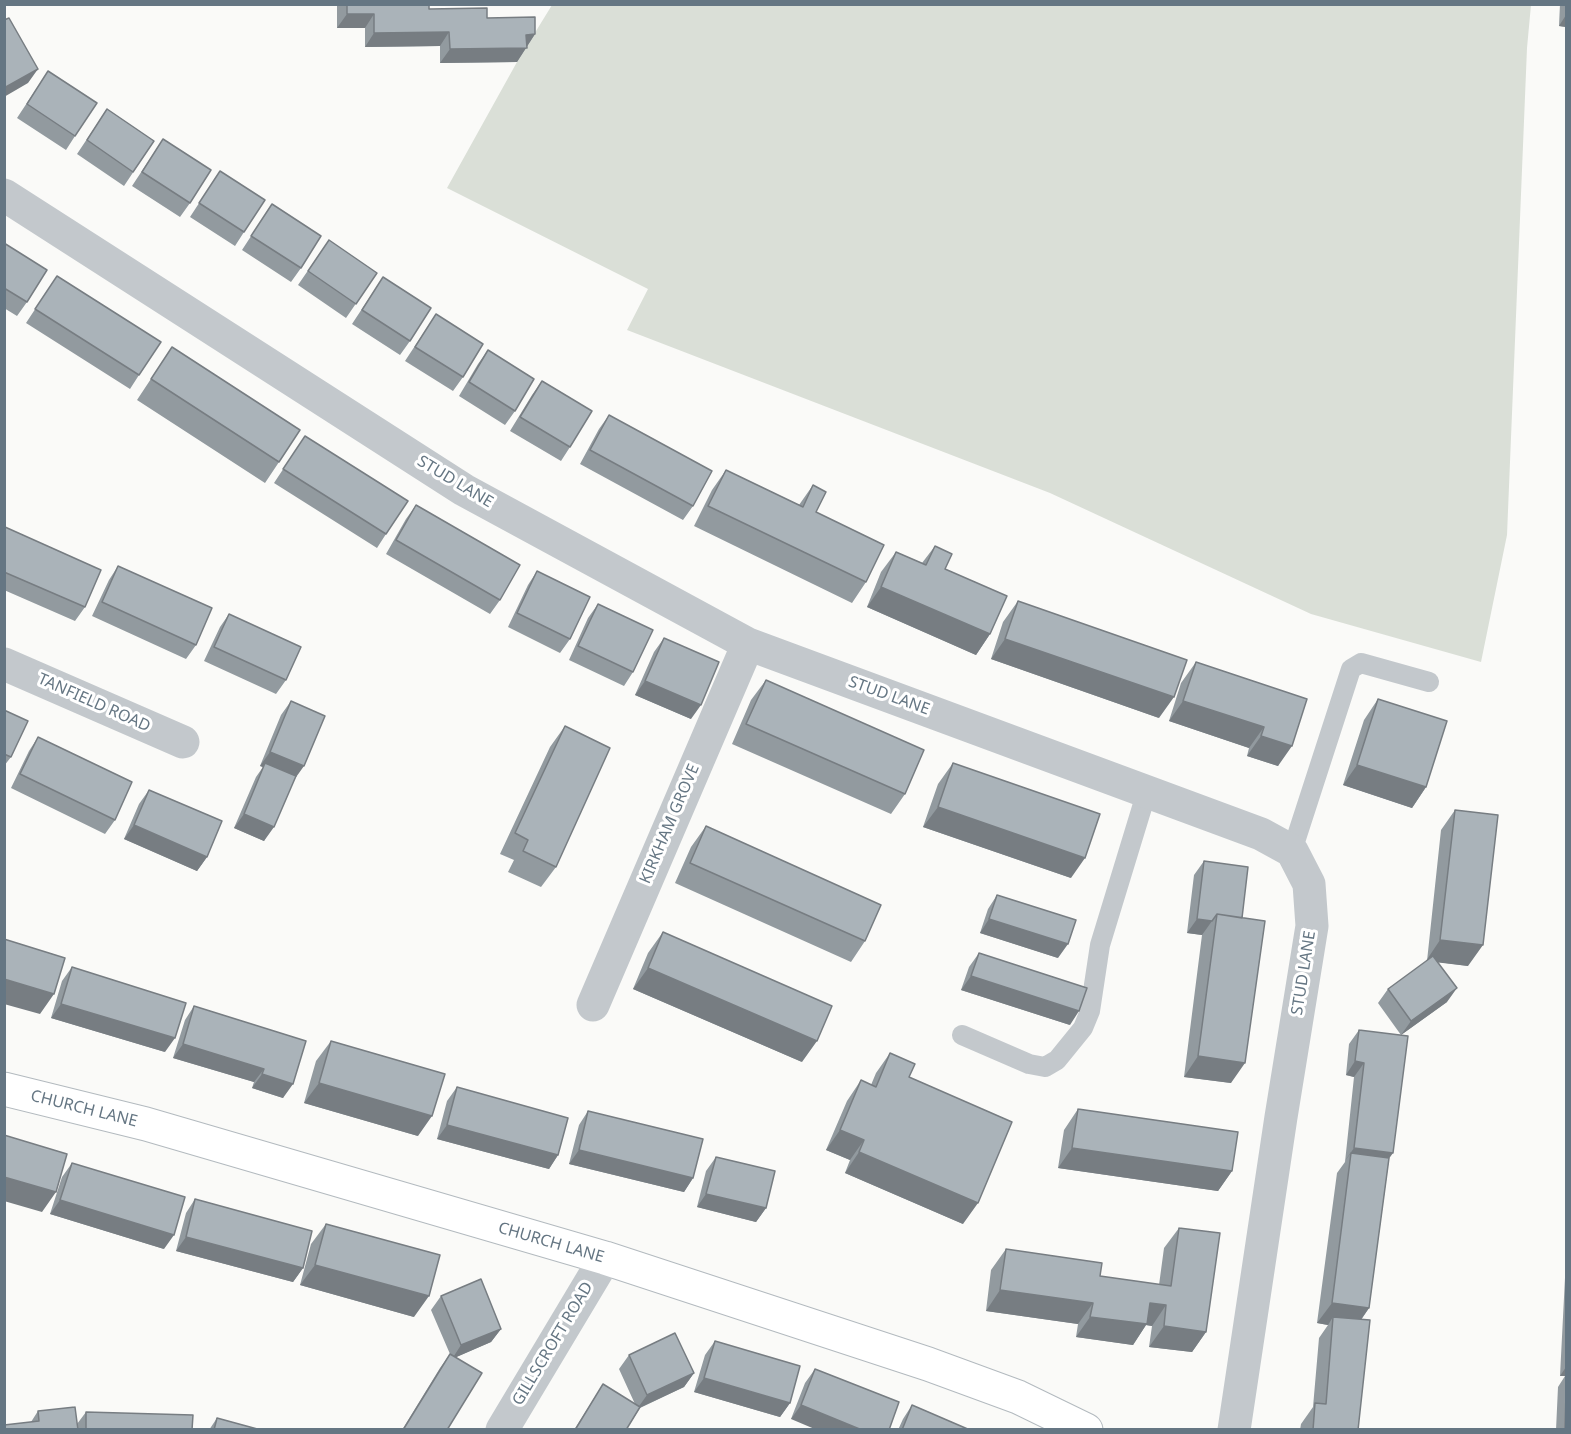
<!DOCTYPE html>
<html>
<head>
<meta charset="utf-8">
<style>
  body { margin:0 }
  #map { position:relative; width:1571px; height:1434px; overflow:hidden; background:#fafaf8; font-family:"Noto Sans",sans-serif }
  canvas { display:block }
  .frame { position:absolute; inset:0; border:6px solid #657683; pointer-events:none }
</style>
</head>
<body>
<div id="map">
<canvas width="1571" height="1434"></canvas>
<div class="frame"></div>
</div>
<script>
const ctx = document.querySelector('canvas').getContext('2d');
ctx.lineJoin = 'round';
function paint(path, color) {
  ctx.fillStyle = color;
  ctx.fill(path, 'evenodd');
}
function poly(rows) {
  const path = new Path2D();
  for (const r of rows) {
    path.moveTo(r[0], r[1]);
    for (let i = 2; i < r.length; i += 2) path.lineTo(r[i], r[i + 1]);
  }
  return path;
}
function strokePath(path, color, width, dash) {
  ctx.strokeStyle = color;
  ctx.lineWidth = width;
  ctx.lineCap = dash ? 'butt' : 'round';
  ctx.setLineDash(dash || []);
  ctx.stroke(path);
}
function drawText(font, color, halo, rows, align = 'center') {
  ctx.font = font + ' "Noto Sans",sans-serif';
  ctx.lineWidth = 6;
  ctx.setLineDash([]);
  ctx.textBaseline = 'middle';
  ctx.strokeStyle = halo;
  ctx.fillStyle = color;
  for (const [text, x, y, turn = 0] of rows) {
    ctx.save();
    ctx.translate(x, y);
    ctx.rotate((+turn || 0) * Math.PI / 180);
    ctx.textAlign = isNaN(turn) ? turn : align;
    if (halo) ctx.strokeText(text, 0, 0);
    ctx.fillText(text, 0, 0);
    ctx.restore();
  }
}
paint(poly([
  [552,5,1531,5,1527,48,1507,535,1481,662,1311,614,1050,493,627,330,648,289,447,188,517,62]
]), '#dadfd7');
const secondary = poly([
  [4,1089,146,1124,605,1258,928,1364,1018,1397,1086,1430]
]);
strokePath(secondary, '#b3babf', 35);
strokePath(poly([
  [1292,851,1351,669,1361,663,1429,682],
  [962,1035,1029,1064,1045,1067,1057,1060,1083,1028,1090,1011,1100,945,1147,791]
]), '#c3c8cc', 20);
strokePath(poly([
  [4,195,464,490,748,644,1261,834,1292,851,1309,884,1312,926,1281,1117,1234,1430],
  [4,664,183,742],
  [593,1005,748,644],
  [502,1430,605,1258]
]), '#c3c8cc', 33);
strokePath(secondary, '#fff', 33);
paint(poly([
  [337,4,429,4,429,9,487,18,535,34,517,62,440,63,440,46,365,47,365,28,337,28],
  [1560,4,1566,4,1566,27,1559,26],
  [48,71,75,136,66,150,17,118],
  [107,109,154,141,124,186,77,154],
  [163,139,190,203,180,217,132,186],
  [220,171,244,232,235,246,190,217],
  [272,204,301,268,291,282,242,250],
  [329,240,377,273,346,318,298,285],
  [4,243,27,302,17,316,4,308],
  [57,276,139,375,130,389,26,323],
  [383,277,410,341,400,355,352,324],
  [436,314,463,377,453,391,405,361],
  [172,347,279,462,265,483,137,400],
  [488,350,515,411,505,425,459,396,478,364],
  [542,381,570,447,561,461,510,431,532,395],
  [609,415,693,506,683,520,580,464,599,429],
  [305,436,386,534,377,548,274,483],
  [726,470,799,505,813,485,816,512,866,582,852,603,694,526,712,490],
  [416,505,500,600,490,614,386,554,406,519],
  [5,527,85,607,75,621,4,590],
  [935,546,945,569,990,634,976,655,867,607,881,572,896,552,922,563],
  [118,566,196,645,186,659,92,616,109,580],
  [537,571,570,639,560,653,508,627,528,585],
  [1018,601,1159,718,991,659,1003,622],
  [598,604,633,672,624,686,569,660,588,618],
  [229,614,286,680,276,694,204,661,220,627],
  [664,638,691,719,635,695,654,652],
  [1196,662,1307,699,1278,766,1247,756,1249,748,1169,721,1181,683],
  [766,680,905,794,891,814,732,744,751,700],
  [1378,699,1426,787,1412,808,1343,785,1364,720],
  [291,701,294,780,264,841,234,828,256,777,263,767,260,766,281,715],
  [4,710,11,757,4,766],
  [565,726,556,867,541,887,508,872,514,860,500,854,550,747],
  [38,737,115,820,105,834,11,788,29,751],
  [953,763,1071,878,923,827,938,784],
  [149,790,207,857,197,871,124,839,139,804],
  [1455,810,1468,966,1438,962,1447,1002,1401,1035,1378,1003,1388,989,1427,961,1441,830],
  [706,826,865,941,851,962,675,883,691,847],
  [1204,861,1242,918,1231,1083,1184,1077,1202,935,1187,933,1194,875],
  [997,895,1058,958,980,933,988,909],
  [663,932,802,1062,633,989,648,953],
  [979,953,1070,1025,961,990,969,967],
  [72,967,165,1052,51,1018,62,981],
  [194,1006,306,1041,283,1098,252,1088,254,1082,173,1058,185,1020],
  [1359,1030,1389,1159,1369,1308,1361,1320,1358,1430,1300,1430,1301,1424,1313,1407,1319,1338,1328,1325,1317,1323,1337,1173,1345,1162,1354,1077,1346,1075,1349,1044],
  [331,1041,418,1136,304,1103,316,1061],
  [890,1053,909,1077,963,1224,845,1173,850,1160,826,1150,847,1101,861,1080,871,1085,876,1073],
  [457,1087,558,1155,549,1169,437,1139,447,1101],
  [1078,1109,1232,1171,1218,1191,1058,1168,1064,1130],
  [588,1111,693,1178,684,1192,569,1164,579,1125],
  [716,1157,766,1208,756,1222,697,1207,706,1171],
  [72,1163,164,1249,50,1214,62,1177],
  [195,1199,303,1268,293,1282,176,1251,186,1213],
  [326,1224,414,1317,300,1285,311,1244],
  [1179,1228,1206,1332,1192,1352,1149,1347,1152,1326,1146,1325,1133,1345,1076,1337,1078,1324,986,1311,991,1270,1006,1249,1100,1276,1159,1285,1164,1248],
  [1566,1258,1566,1430,1556,1430,1558,1387,1565,1376,1560,1376],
  [441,1296,501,1329,491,1342,456,1357,447,1430,402,1430,440,1368,450,1354,431,1310],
  [715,1341,790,1403,780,1417,694,1392,705,1355],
  [629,1355,694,1373,684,1387,640,1408,626,1430,574,1430,603,1384,635,1404,619,1369],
  [815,1369,899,1402,791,1419,805,1383],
  [912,1405,970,1430,898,1430,903,1419],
  [38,1411,77,1424,86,1412,192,1430,4,1430,31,1422],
  [217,1418,261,1430,209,1430]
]), '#929a9f');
paint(poly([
  [347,14,374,14,365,28,337,28],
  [1566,15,1566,27,1559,26],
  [449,32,440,46,365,47,374,33],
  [535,34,517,62,440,63,450,49,526,35],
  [38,69,28,83,4,97,4,88],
  [881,587,990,634,976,655,867,607],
  [1005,639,1174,697,1159,718,991,659],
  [645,681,701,705,691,719,635,695],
  [1183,701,1264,727,1249,748,1169,721],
  [1261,736,1292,746,1278,766,1247,756],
  [270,752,304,766,294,780,265,763,263,767,260,766],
  [1357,765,1426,787,1412,808,1343,785],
  [938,807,1085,858,1071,878,923,827],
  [244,814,274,827,264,841,234,828],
  [134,825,207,857,197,871,124,839],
  [989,919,1068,944,1058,958,980,933],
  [1197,919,1212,921,1202,935,1187,933],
  [1440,940,1483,945,1468,966,1426,961],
  [648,968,817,1041,802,1062,633,989],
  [971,976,1079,1011,1070,1025,961,990],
  [4,979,54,994,40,1014,4,1004],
  [1457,988,1447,1002,1401,1035,1411,1021],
  [61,1004,175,1038,165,1052,51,1018],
  [183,1044,264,1069,254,1082,173,1058],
  [1198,1056,1245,1063,1231,1083,1184,1077],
  [1355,1061,1364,1063,1354,1077,1346,1075],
  [262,1074,293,1084,283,1098,252,1088],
  [319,1083,432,1116,418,1136,304,1103],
  [447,1125,558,1155,549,1169,437,1139],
  [840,1130,864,1140,850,1160,826,1150],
  [1072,1148,1232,1171,1218,1191,1058,1168],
  [1354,1148,1393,1153,1383,1167,1351,1153,1344,1162],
  [579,1150,693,1178,684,1192,569,1164],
  [859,1152,978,1203,963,1224,845,1173],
  [4,1177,56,1192,42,1212,4,1201],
  [706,1194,766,1208,756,1222,697,1207],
  [60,1200,174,1235,164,1249,50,1214],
  [186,1237,303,1268,293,1282,176,1251],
  [315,1265,429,1296,414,1317,300,1285],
  [1000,1290,1093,1303,1078,1324,986,1311],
  [1150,1303,1166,1305,1152,1326,1146,1325,1133,1345,1076,1337,1090,1317],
  [1332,1303,1369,1308,1355,1328,1333,1317,1328,1325,1317,1323],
  [1164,1326,1206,1332,1192,1352,1149,1347],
  [501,1329,491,1342,452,1359,461,1345],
  [1566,1367,1566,1374,1565,1376,1560,1376],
  [694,1373,684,1387,637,1409,647,1395],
  [704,1378,790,1403,780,1417,694,1392],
  [801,1405,862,1430,817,1430,791,1419]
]), '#777d82');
const building = poly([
  [347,4,429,4,429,9,487,8,487,18,535,17,535,34,526,35,527,48,450,49,449,32,374,33,374,14,347,14,347,4],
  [9,18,38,69,4,88,4,20,9,18],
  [48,71,97,103,75,136,27,104,48,71],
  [107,109,154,141,133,172,87,140,107,109],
  [163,139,211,170,190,203,142,172,163,139],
  [220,171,265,200,244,232,199,203,220,171],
  [272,204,321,236,301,268,251,236,272,204],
  [329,240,377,273,356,304,308,271,329,240],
  [4,243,47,270,27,302,4,288,4,243],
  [57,276,161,342,139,375,35,309,57,276],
  [383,277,431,308,410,341,362,310,383,277],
  [436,314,483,344,463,377,415,347,436,314],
  [172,347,300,430,279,462,151,379,172,347],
  [488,350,534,379,515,411,469,382,488,350],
  [542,381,592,411,570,447,520,417,542,381],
  [609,415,712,471,693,506,590,450,609,415],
  [305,436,408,501,386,534,283,469,305,436],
  [726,470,803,507,813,485,826,492,816,512,884,545,866,582,708,506,726,470],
  [416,505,520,565,500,600,396,540,416,505],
  [5,527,101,570,85,607,4,572,5,527],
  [935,546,952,554,945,569,1007,596,990,634,881,587,896,552,926,565,935,546],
  [118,566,212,608,196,645,102,602,118,566],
  [537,571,590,597,570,639,517,613,537,571],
  [1018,601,1187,660,1174,697,1005,639,1018,601],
  [598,604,653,630,633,672,578,646,598,604],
  [229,614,301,647,286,680,214,647,229,614],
  [664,638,719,662,701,705,645,681,664,638],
  [1196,662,1307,699,1292,746,1261,736,1264,727,1183,701,1196,662],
  [766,680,924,750,905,794,746,724,766,680],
  [1378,699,1447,721,1426,787,1357,765,1378,699],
  [291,701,325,716,304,766,270,752,291,701],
  [4,710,28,721,11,757,4,754,4,710],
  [565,726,610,748,556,867,523,851,528,840,515,833,565,726],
  [38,737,132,782,115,820,20,774,38,737],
  [265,763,296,776,274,827,244,814,265,763],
  [953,763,1100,814,1085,858,938,807,953,763],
  [149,790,222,821,207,857,134,825,149,790],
  [1455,810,1498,815,1483,945,1440,940,1455,810],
  [706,826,881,905,865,941,690,863,706,826],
  [1204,861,1248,867,1242,918,1217,914,1212,921,1197,919,1204,861],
  [997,895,1076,920,1068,944,989,919,997,895],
  [1217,914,1265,921,1245,1063,1198,1056,1217,914],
  [663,932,832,1006,817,1041,648,968,663,932],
  [4,939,65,958,54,994,4,979,4,939],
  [979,953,1087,988,1079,1011,971,976,979,953],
  [1433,956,1457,988,1411,1021,1388,989,1433,956],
  [72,967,186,1003,175,1038,61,1004,72,967],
  [194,1006,306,1041,293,1084,262,1074,264,1069,183,1044,194,1006],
  [1359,1030,1408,1036,1393,1153,1354,1148,1364,1063,1355,1061,1359,1030],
  [331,1041,445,1074,432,1116,319,1083,331,1041],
  [890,1053,915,1064,909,1077,1012,1122,978,1203,859,1152,864,1140,840,1130,861,1080,876,1087,890,1053],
  [457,1087,568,1118,558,1155,447,1125,457,1087],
  [1078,1109,1238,1132,1232,1171,1072,1148,1078,1109],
  [588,1111,703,1139,693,1178,579,1150,588,1111],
  [4,1135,67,1154,56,1192,4,1177,4,1135],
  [1351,1153,1389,1158,1369,1308,1332,1303,1351,1153],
  [716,1157,775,1171,766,1208,706,1194,716,1157],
  [72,1163,185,1197,174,1235,60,1200,72,1163],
  [195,1199,312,1231,303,1268,186,1237,195,1199],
  [326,1224,440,1255,429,1296,315,1265,326,1224],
  [1179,1228,1220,1233,1206,1332,1164,1326,1166,1305,1150,1303,1147,1324,1090,1317,1093,1303,1000,1290,1006,1249,1102,1263,1100,1276,1171,1286,1179,1228],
  [481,1279,501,1329,461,1345,441,1296,481,1279],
  [1333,1317,1370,1320,1358,1430,1313,1430,1315,1403,1326,1404,1333,1317],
  [675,1333,694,1373,647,1395,629,1355,675,1333],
  [715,1341,800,1366,790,1403,704,1378,715,1341],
  [450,1354,482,1373,447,1430,403,1430,450,1354],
  [815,1369,899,1402,889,1430,862,1430,801,1405,815,1369],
  [603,1384,640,1407,626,1430,575,1430,603,1384],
  [1566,1392,1566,1430,1565,1430,1566,1392],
  [912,1405,970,1430,902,1430,912,1405],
  [75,1407,78,1430,4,1430,4,1425,39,1421,38,1411,75,1407],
  [86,1412,193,1415,192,1430,86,1430,86,1412],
  [217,1418,261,1430,214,1430,217,1418]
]);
paint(building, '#aab3b9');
strokePath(building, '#777d82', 1.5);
drawText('16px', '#657683', '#fff', [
  ["STUD LANE",455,482,31],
  ["STUD LANE",889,696,20],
  ["TANFIELD ROAD",94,703,24],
  ["KIRKHAM GROVE",670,824,-67],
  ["STUD LANE",1304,973,-81],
  ["CHURCH LANE",84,1109,14],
  ["CHURCH LANE",551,1243,16],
  ["GILLSCROFT ROAD",553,1344,-59]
]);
</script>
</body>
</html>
